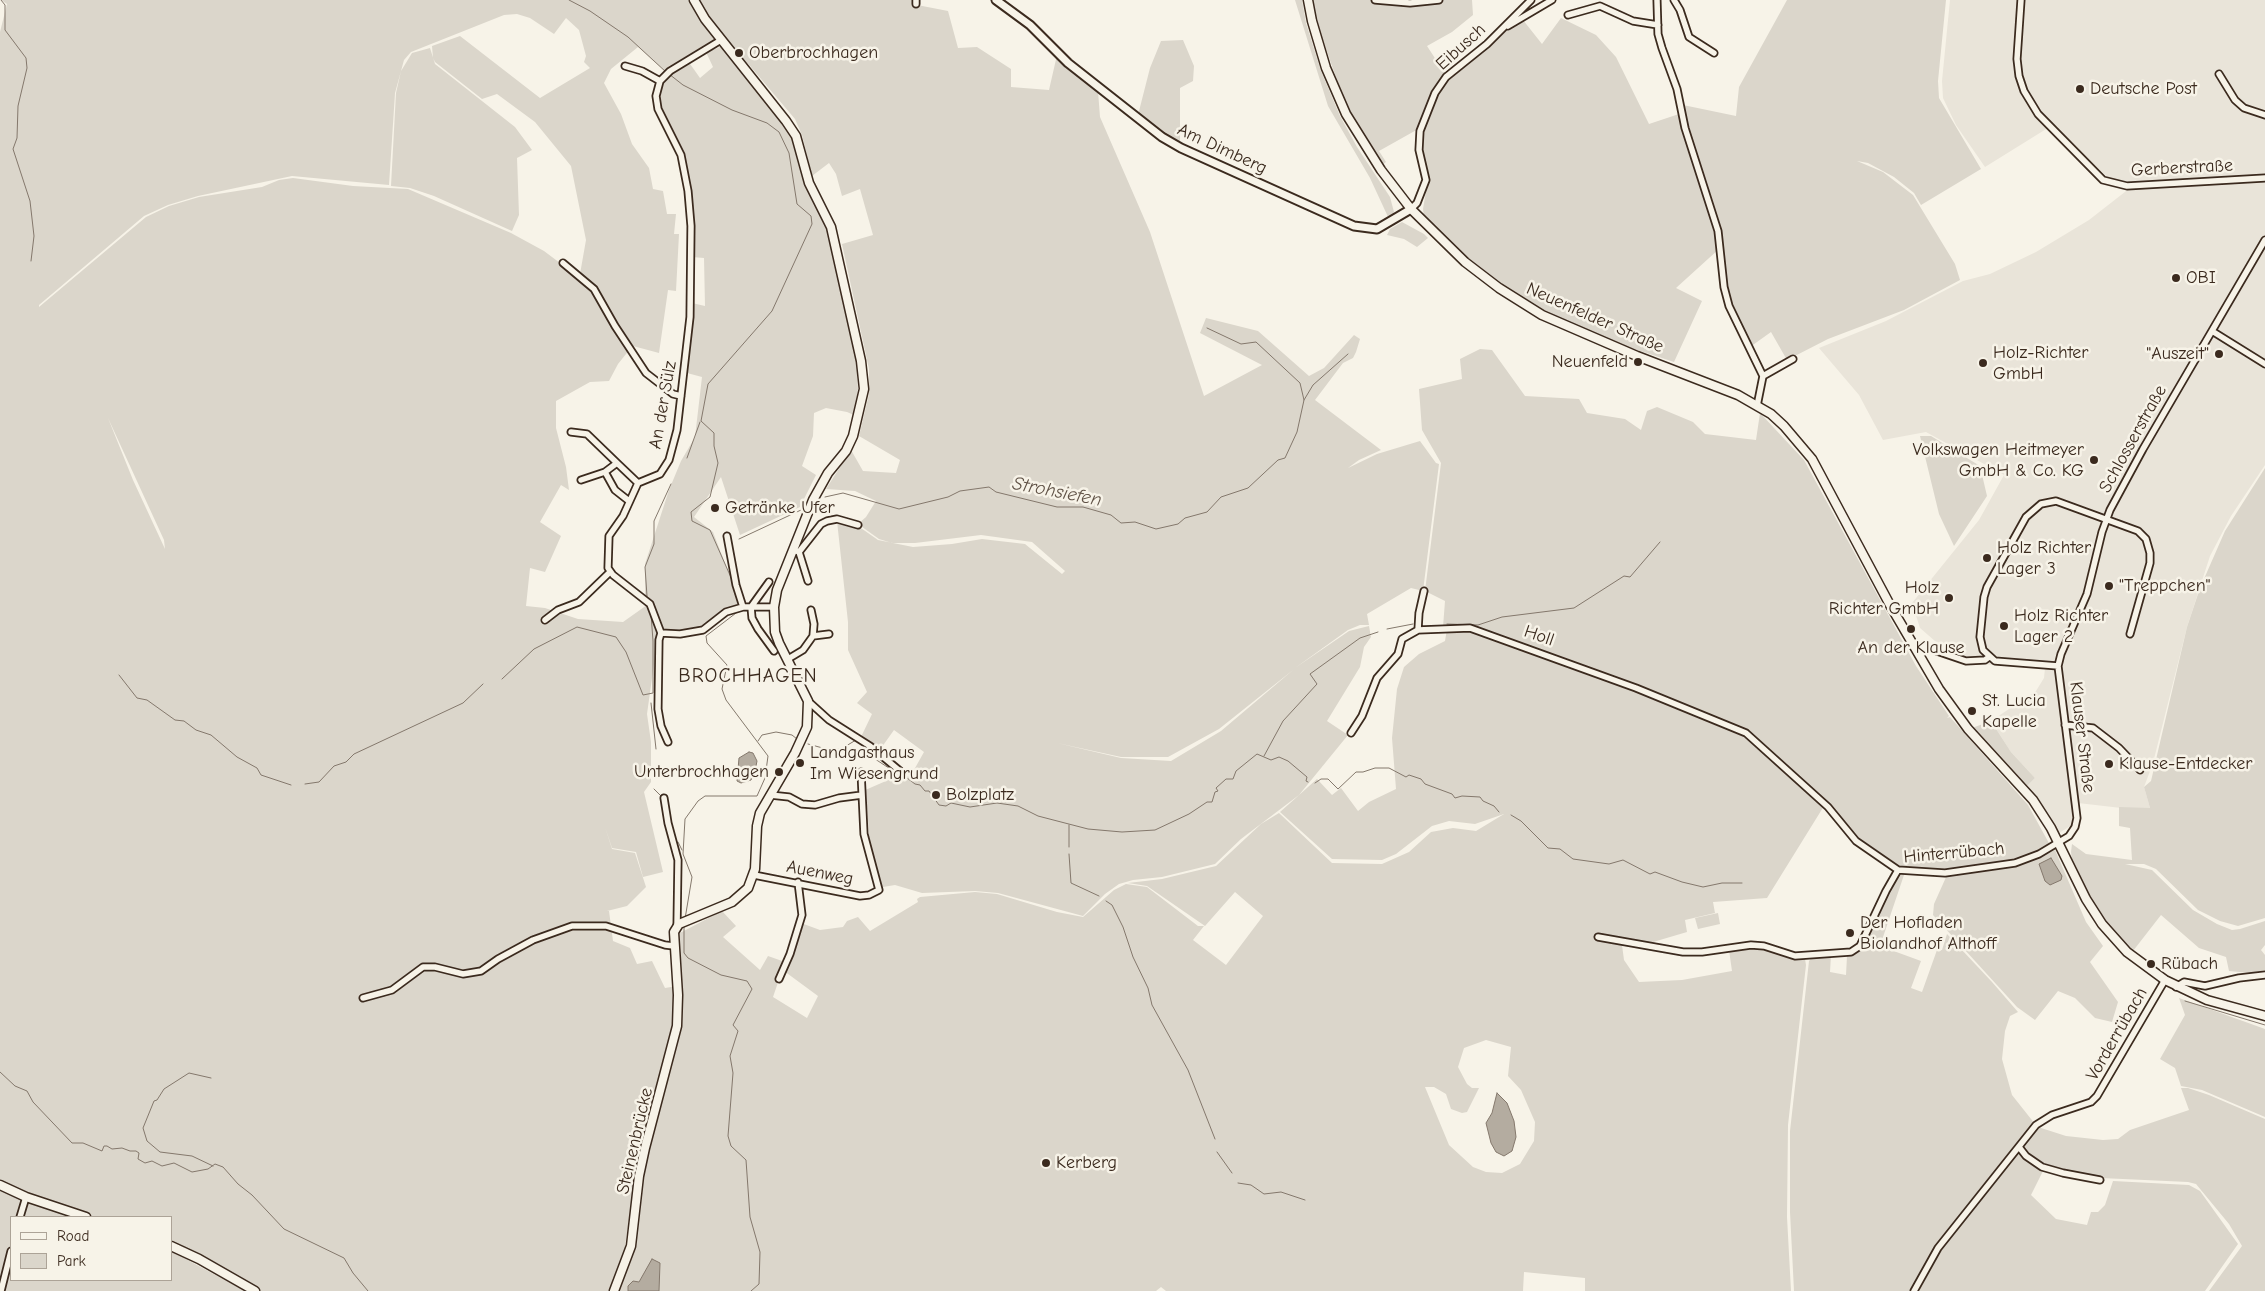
<!DOCTYPE html>
<html>
<head>
<meta charset="utf-8">
<style>
  body { margin:0 }
  #map { position:relative; width:2265px; height:1291px; overflow:hidden; background:#f7f3e8; font-family:"Comic Neue",sans-serif }
  canvas { display:block }
  .legend { position:absolute; left:10px; top:1216px; width:162px; height:65px; box-sizing:border-box; background:#f7f3e8; border:1px solid #aca397; margin:0; padding:6px 9px; list-style:none; font-size:15px; color:#3b2a1e }
  .legend li { display:flex; align-items:center; gap:10px; height:25px }
  .legend b { width:25px; border:1px solid #aca397 }
</style>
</head>
<body>
<div id="map">
<canvas width="2265" height="1291"></canvas>
<ul class="legend">
<li><b style="height:6px;background:#f7f3e8"></b>Road</li>
<li><b style="height:14px;background:#dbd6cb"></b>Park</li>
</ul>
</div>
<script>
const ctx = document.querySelector('canvas').getContext('2d');
ctx.lineJoin = 'round';
function paint(path, color) {
  ctx.fillStyle = color;
  ctx.fill(path, 'evenodd');
}
function poly(rows) {
  const path = new Path2D();
  for (const r of rows) {
    path.moveTo(r[0], r[1]);
    for (let i = 2; i < r.length; i += 2) path.lineTo(r[i], r[i + 1]);
  }
  return path;
}
function strokePath(path, color, width, dash) {
  ctx.strokeStyle = color;
  ctx.lineWidth = width;
  ctx.lineCap = dash ? 'butt' : 'round';
  ctx.setLineDash(dash || []);
  ctx.stroke(path);
}
function drawText(font, color, halo, rows, align = 'center') {
  ctx.font = font + ' "Comic Neue",sans-serif';
  ctx.lineWidth = 5;
  ctx.setLineDash([]);
  ctx.textBaseline = 'middle';
  ctx.strokeStyle = halo;
  ctx.fillStyle = color;
  for (const [text, x, y, turn = 0] of rows) {
    ctx.save();
    ctx.translate(x, y);
    ctx.rotate((+turn || 0) * Math.PI / 180);
    ctx.textAlign = isNaN(turn) ? turn : align;
    if (halo) ctx.strokeText(text, 0, 0);
    ctx.fillText(text, 0, 0);
    ctx.restore();
  }
}
paint(poly([
  [1950,0,2265,0,2265,465,2231,516,2210,556,2187,627,2153,763,2144,787,2150,808,2130,809,2078,803,2071,764,2068,765,2073,822,2072,825,2059,833,2038,800,2027,786,2035,778,2011,752,1991,721,2036,691,2044,678,2045,668,1963,663,1948,657,1943,648,1920,628,1912,603,1979,520,2004,475,1926,432,1883,440,1859,395,1819,348,1886,321,1963,281,1990,274,2036,252,2089,220,2130,188,2110,179,2051,126,1985,167,1956,125,1943,98,1942,81]
]), '#e9e4d9');
paint(poly([
  [1,0,691,0,716,39,674,64,677,67,688,61,700,78,713,67,706,52,718,48,722,44,792,136,804,180,829,234,856,352,858,389,854,415,847,412,826,408,814,413,813,436,802,466,816,475,800,507,740,535,721,477,694,517,713,532,741,605,703,629,680,632,664,630,645,597,645,564,669,490,681,461,695,437,702,377,687,373,692,303,705,306,704,258,692,257,684,156,659,109,658,97,667,73,638,47,611,69,604,83,621,114,632,144,649,168,653,189,663,191,667,214,676,214,674,234,679,234,676,291,668,290,659,353,633,346,631,348,595,288,580,274,586,240,571,166,535,122,497,94,482,99,435,62,433,58,432,46,460,36,540,98,590,68,584,62,586,56,579,30,566,18,554,34,530,18,517,14,504,15,411,52,404,60,395,93,389,185,292,176,198,196,168,205,144,216,39,305,39,307,146,217,169,206,199,197,262,187,279,180,293,178,353,186,408,189,511,233,544,251,588,284,630,349,618,364,609,381,590,382,556,401,556,428,566,467,569,490,561,485,540,522,561,536,545,572,530,568,526,606,545,608,578,619,623,622,647,605,651,611,658,635,647,714,651,742,651,782,644,792,663,872,643,877,636,852,612,848,605,827,612,849,635,853,646,887,627,906,607,911,609,911,613,941,630,948,637,964,652,961,665,988,677,986,678,934,722,911,736,926,723,937,760,970,768,956,785,962,773,997,807,1018,818,996,784,971,801,923,820,930,843,927,847,921,858,917,870,931,918,902,917,899,920,897,975,892,997,894,1057,912,1083,917,1114,890,1126,884,1147,887,1198,926,1204,926,1193,940,1226,965,1263,916,1235,892,1205,926,1147,886,1128,883,1162,879,1216,866,1261,824,1279,813,1332,863,1382,864,1409,852,1431,832,1453,828,1476,831,1504,814,1475,824,1449,821,1432,826,1396,854,1382,860,1332,859,1280,812,1317,779,1332,795,1341,788,1358,811,1369,802,1396,789,1392,738,1397,689,1404,667,1419,654,1445,641,1447,629,1474,632,1642,693,1744,734,1824,806,1767,898,1713,902,1715,913,1685,920,1687,932,1643,945,1603,941,1622,945,1624,960,1639,982,1682,980,1732,971,1729,950,1764,947,1805,959,1806,965,1788,1125,1787,1217,1791,1291,1585,1291,1585,1278,1524,1272,1523,1291,1166,1291,1161,1287,1156,1291,659,1291,660,1263,638,1282,628,1286,628,1291,259,1291,192,1250,171,1245,171,1217,78,1217,53,1210,73,1217,11,1217,11,1280,171,1280,171,1251,245,1291,0,1291,0,32,7,4],
  [108,418,164,540,165,549,133,480],
  [673,1038,639,1176,630,1246,625,1246,641,1141],
  [1486,1040,1511,1047,1508,1076,1521,1090,1535,1122,1534,1141,1520,1164,1502,1173,1486,1172,1473,1167,1449,1145,1425,1087,1434,1087,1446,1094,1451,1109,1462,1113,1467,1112,1479,1088,1472,1088,1467,1084,1458,1067,1464,1048],
  [697,0,912,0,912,4,948,11,958,48,977,47,1011,69,1011,87,1049,90,1057,55,1098,91,1100,117,1150,232,1204,396,1262,365,1200,333,1206,318,1258,331,1309,376,1324,368,1354,335,1360,339,1356,352,1353,358,1343,363,1315,400,1381,450,1359,460,1348,468,1377,454,1420,441,1436,463,1439,464,1423,591,1411,588,1367,614,1369,625,1360,625,1348,630,1295,668,1349,631,1369,626,1371,637,1364,647,1360,667,1327,721,1348,735,1299,795,1241,839,1215,864,1162,877,1133,880,1119,884,1105,894,1083,916,998,893,975,891,922,893,895,885,883,887,878,882,866,835,869,834,866,792,863,791,902,774,910,777,924,752,894,730,879,751,861,737,872,714,857,703,867,692,848,650,848,622,837,521,858,526,878,540,913,547,952,544,982,539,1025,544,1062,574,1065,571,1032,542,981,535,915,543,892,543,879,539,858,524,866,517,876,501,855,491,826,489,851,450,863,471,896,473,900,460,859,436,869,394,869,369,842,244,873,235,860,189,842,196,836,174,829,163,812,176,802,135,795,119,750,66,722,36],
  [1293,670,1221,731,1171,761,1121,758,1057,743,1121,757,1168,757,1219,729],
  [1295,0,1302,0,1306,23,1321,71,1340,116,1357,147,1390,197,1394,212,1389,219,1370,178,1328,106],
  [1312,0,1472,0,1473,15,1452,32,1427,46,1446,75,1420,128,1379,151,1386,162,1382,165,1348,112,1316,20],
  [1787,0,1946,0,1938,81,1939,98,1981,169,1921,205,1914,193,1894,177,1868,163,1857,161,1883,172,1913,195,1955,264,1960,280,1904,310,1828,339,1787,360,1771,332,1750,347,1731,308,1726,285,1722,240,1687,129,1683,105,1736,116,1739,87],
  [1561,18,1596,35,1616,57,1649,124,1679,114,1714,221,1719,249,1676,288,1702,301,1674,362,1616,343,1535,307,1500,286,1456,249,1424,217,1423,209,1428,179,1421,150,1422,132,1436,94,1448,79,1504,31,1523,20,1542,44],
  [1183,40,1194,66,1193,81,1180,88,1180,144,1163,134,1138,115,1150,68,1161,41],
  [430,48,435,64,515,127,532,150,517,158,519,215,512,231,434,196,410,188,391,186,396,93,401,71,412,53],
  [1402,222,1424,234,1428,238,1417,247,1404,239,1387,235,1390,229],
  [1480,349,1492,350,1525,396,1579,399,1587,413,1625,419,1641,430,1647,411,1657,407,1693,422,1705,434,1756,440,1760,413,1804,460,1916,666,1949,716,1947,718,1950,717,2028,805,2050,845,2040,852,2015,862,1946,871,1899,869,1857,840,1797,777,1746,731,1638,686,1471,626,1443,627,1445,601,1425,591,1441,463,1422,430,1419,389,1462,379,1460,359],
  [1920,436,1931,436,1980,466,1987,496,1954,546,1939,514],
  [2265,468,2265,918,2238,926,2220,921,2198,910,2156,869,2144,864,2125,864,2152,870,2193,910,2217,924,2232,930,2240,929,2265,921,2265,945,2261,950,2265,955,2265,970,2250,973,2229,971,2226,957,2199,948,2161,915,2133,951,2100,915,2072,860,2071,852,2072,844,2086,854,2132,860,2130,828,2119,826,2119,807,2150,808,2144,787,2151,781,2187,627,2200,588,2225,531],
  [1991,721,2011,752,2035,778,2027,786,1972,728],
  [2055,850,2086,922,2103,946,2090,962,2118,1002,2112,1022,2095,1018,2075,998,2058,991,2035,1020,2017,1007,1933,915,1934,904,1947,875,2029,862],
  [1905,872,1880,946,1921,961,1911,988,1922,992,1937,950,1942,950,1947,934,1992,982,2018,1012,2010,1016,2005,1031,2002,1059,2012,1095,2035,1124,1937,1246,1912,1291,1794,1291,1790,1212,1790,1131,1809,961,1813,956,1831,955,1830,972,1846,975,1847,956,1861,947,1896,878],
  [1718,913,1720,924,1698,929,1695,918],
  [2179,998,2265,1029,2265,1117,2202,1090,2181,1086,2175,1068,2160,1059,2185,1015],
  [2181,1088,2188,1088,2209,1095,2265,1119,2265,1291,2209,1291,2242,1246,2229,1224,2196,1184,2188,1182,2101,1178,2068,1171,2041,1162,2026,1152,2023,1145,2038,1127,2066,1136,2103,1140,2118,1139,2130,1130,2189,1110],
  [2019,1151,2043,1171,2031,1195,2056,1219,2087,1225,2091,1212,2098,1212,2105,1205,2113,1181,2189,1185,2200,1191,2238,1244,2205,1291,1920,1291,1919,1286,1941,1247,2016,1152]
]), '#dbd6cb');
const water = poly([
  [749,752,753,753,757,761,755,771,751,780,741,783,737,781,739,758,749,752],
  [2051,858,2062,876,2061,880,2050,885,2045,881,2039,864,2051,858],
  [1497,1093,1507,1103,1514,1121,1516,1137,1512,1151,1504,1156,1496,1152,1491,1143,1486,1123,1492,1113,1497,1093],
  [652,1259,660,1263,659,1291,628,1291,628,1286,633,1281,639,1282,652,1259]
]);
paint(water, '#b4aca0');
strokePath(water, '#84786c', 1);
strokePath(poly([
  [1,0,5,5,5,30,26,58,27,68,18,106,17,138,13,149,30,201,34,236,31,261],
  [569,0,590,11,628,37,666,72],
  [669,74,683,85,732,110,767,123,779,132,789,153,797,204,811,216,812,224,772,311,708,384,701,421,714,433,714,446,718,463,710,497,691,512,692,521,710,530,733,582],
  [1304,400,1313,385,1348,354],
  [687,458,700,422],
  [825,497,843,493,899,509,948,497,960,491,989,487,996,492,1057,507,1083,507,1111,515,1121,523,1135,522,1156,529,1178,524,1185,518,1207,512,1221,497,1248,488,1278,460,1285,458,1297,432,1304,400,1300,383,1256,342,1241,344,1207,328],
  [739,539,801,510],
  [647,596,645,567,654,544,654,521,671,484],
  [1447,624,1478,625,1502,617,1574,608,1624,576,1630,577,1660,542],
  [1387,629,1413,624],
  [119,675,137,698,147,700,175,720,184,721,196,730,211,735,237,757,257,768,261,775,291,785],
  [502,679,534,649,577,627,616,637,626,652,643,695,653,693,653,641,651,614],
  [651,703,656,749],
  [758,741,762,735,776,732,792,735,797,739],
  [808,744,830,750,841,749,856,740],
  [874,754,875,759,895,772],
  [1264,756,1283,721,1317,684,1310,674,1360,638,1378,632],
  [903,775,915,784,920,785,925,791,929,791,939,805,946,806,951,803,970,807,997,803,1018,806,1038,816,1088,829,1122,832,1155,830,1189,814,1207,802,1212,802,1215,792,1218,791,1216,788,1226,779,1233,779,1236,771,1257,754,1271,760,1279,757,1288,761,1307,777,1306,781,1308,782],
  [1315,783,1321,779,1328,779,1338,789,1356,772,1363,772,1375,768,1389,768,1406,777,1409,775,1421,779,1425,784,1452,794,1455,798,1462,796,1480,797,1483,801,1494,806,1499,812],
  [305,784,319,782,334,766,346,762,354,754,463,703,483,684],
  [654,789,662,797],
  [1511,815,1521,821,1548,848,1560,849,1573,859,1609,864,1623,860,1650,874,1655,872,1682,882,1703,887,1722,883,1742,883],
  [678,842,682,850],
  [1069,847,1069,825],
  [1069,854,1071,883,1099,896],
  [1106,901,1112,905,1123,927,1133,957,1148,988,1152,1005,1188,1070,1215,1139],
  [685,919,692,877,683,854,685,819,698,801,705,796,757,796,765,778,768,756,726,700,722,689,727,665,707,643,706,636,740,610],
  [684,925,684,953,688,958,721,975,747,981,752,989,733,1025,738,1031,730,1056,733,1073,728,1136,731,1146,746,1160,750,1217,760,1252,759,1284,751,1291],
  [2185,1001,2265,1025],
  [0,1072,15,1086,27,1091,33,1102,72,1143,83,1143,102,1151,104,1146,107,1146,112,1149,122,1148,130,1151,136,1151,139,1153,138,1159,145,1163,152,1161,162,1166,174,1163,192,1172,208,1169,215,1164,223,1167,238,1184,252,1195,284,1229,344,1258,353,1273,368,1291],
  [211,1078,189,1073,164,1089,157,1100,154,1101,143,1128,147,1141,160,1152,192,1156,213,1166],
  [1217,1152,1232,1173],
  [1238,1183,1251,1185,1264,1194,1281,1192,1305,1200]
]), '#84786c', 1);
const minor = poly([
  [1375,0,1410,3,1439,0],
  [1657,0,1658,34,1662,48,1677,89,1685,128,1718,231,1724,287,1729,306,1763,376,1757,406],
  [1674,0,1680,10,1689,37,1714,53],
  [2021,0,2017,59,2019,76,2024,91,2038,114,2103,180,2127,186,2265,178],
  [916,4,916,0],
  [1568,15,1600,6,1633,21,1658,25],
  [1508,26,1552,0],
  [721,40,670,71,660,81,656,96,658,109,681,155,688,191,691,226,690,317,677,430,669,460,660,474,638,483,623,516,609,536,608,568,613,575,650,604,661,633,680,634,703,630,726,612,743,607,774,607],
  [625,66,642,71,660,81],
  [2219,74,2235,100,2244,108,2265,115],
  [1411,209,1417,203,1426,180,1419,150,1420,131,1435,93,1446,77,1487,44,1531,0],
  [563,263,594,289,615,326,646,373,673,394,681,396],
  [2212,331,2265,364],
  [1763,376,1793,359],
  [571,432,587,434,617,463],
  [581,480,605,472],
  [629,501,615,490,605,472,617,463,638,483],
  [727,536,736,585,743,607],
  [793,550,799,552,821,524,827,521,837,519,858,525],
  [799,552,808,581],
  [769,582,751,607,752,618,758,629,774,651],
  [811,610,814,624,813,636],
  [545,620,558,610,579,602,610,572],
  [1418,630,1419,613,1424,591],
  [661,633,659,640,658,709,661,726,668,742],
  [1915,649,1922,646,1966,661,1985,660,1989,657],
  [788,659,803,650,813,636,829,634],
  [2058,666,1995,661,1983,650,1980,637,1984,597,1987,587,2026,517,2041,504,2056,501,2138,531,2146,539,2150,553,2150,563,2130,634],
  [808,701,829,720,870,746,900,771],
  [2065,725,2093,728,2119,748,2140,770],
  [1351,733,1362,716,1377,678,1398,654,1402,639,1418,630,1470,628,1636,688,1746,733,1828,807,1856,841,1898,870],
  [770,795,789,797,802,804,815,805,839,798,862,795],
  [664,798,668,823,678,860,677,926],
  [754,875,860,896,869,895,879,890,864,834,861,772],
  [1598,937,1683,952,1702,952,1751,945,1764,946,1795,956,1851,952,1860,946,1886,891,1898,870,1945,873,2015,863,2039,854,2069,836,2075,827,2077,818,2058,666,2061,654,2087,594,2102,532,2110,510,2143,449,2265,240],
  [779,979,790,954,802,915,798,882],
  [2176,987,2184,982,2205,986,2239,978,2265,975],
  [363,998,392,990,423,967,435,967,463,974,481,971,498,959,533,940,572,926,606,926,665,945,674,946],
  [2019,1147,2026,1156,2042,1167,2063,1173,2100,1180],
  [20,1217,26,1197],
  [1,1291,11,1251],
  [1914,1291,1938,1248,2036,1125,2052,1115,2091,1102,2097,1096,2165,980]
]);
const tertiary = poly([
  [996,0,1030,25,1068,63,1101,89,1162,137,1181,148,1354,226,1377,229,1411,209]
]);
const secondary = poly([
  [1308,0,1312,21,1326,68,1346,114,1381,170,1411,209,1465,262,1499,288,1542,315,1637,356,1738,395,1771,414,1784,426,1812,459,1890,605,1939,689,1968,729,2033,800,2051,828,2086,899,2102,924,2127,952,2165,980,2207,1000,2265,1016],
  [0,1185,26,1197,86,1217],
  [171,1246,199,1259,255,1291],
  [614,1291,631,1246,639,1176,645,1148,677,1026,678,995,674,932,679,924,732,902,748,888,755,869,757,826,760,813,795,753,807,727,808,701,779,643,775,632,774,607,777,590,813,500,828,473,846,451,853,436,864,389,861,361,831,227,809,183,796,136,786,121,705,19,694,0]
]);
strokePath(minor, '#3b2a1e', 9);
strokePath(tertiary, '#3b2a1e', 11);
strokePath(secondary, '#3b2a1e', 11);
strokePath(minor, '#f7f3e8', 5.5);
strokePath(tertiary, '#f7f3e8', 7);
strokePath(secondary, '#f7f3e8', 8);
for (const [x, y, r, color] of [
  [739,53,5,"#3b2a1e"],
  [2080,89,5,"#3b2a1e"],
  [2176,278,5,"#3b2a1e"],
  [2219,354,5,"#3b2a1e"],
  [1638,362,5,"#3b2a1e"],
  [1983,363,5,"#3b2a1e"],
  [2094,460,5,"#3b2a1e"],
  [715,508,5,"#3b2a1e"],
  [1987,558,5,"#3b2a1e"],
  [2109,586,5,"#3b2a1e"],
  [1949,598,5,"#3b2a1e"],
  [2004,626,5,"#3b2a1e"],
  [1911,629,5,"#3b2a1e"],
  [1972,711,5,"#3b2a1e"],
  [800,763,5,"#3b2a1e"],
  [2109,764,5,"#3b2a1e"],
  [779,772,5,"#3b2a1e"],
  [936,795,5,"#3b2a1e"],
  [1850,933,5,"#3b2a1e"],
  [2151,964,5,"#3b2a1e"],
  [1046,1163,5,"#3b2a1e"]
]) {
  const dot = new Path2D();
  dot.arc(x, y, r, 0, 2 * Math.PI);
  ctx.fillStyle = color;
  ctx.fill(dot);
  strokePath(dot, '#f7f3e8', 2);
}
drawText('18px', '#3b2a1e', '#f7f3e8', [
  ["Eibusch",1461,47,-42],
  ["Am Dimberg",1222,149,25],
  ["Gerberstraße",2182,168,-3],
  ["Neuenfelder Straße",1595,318,24],
  ["An der Sülz",663,405,-80],
  ["Schlosserstraße",2133,439,-61],
  ["Holl",1539,636,19],
  ["Klauser Straße",2082,737,83],
  ["Hinterrübach",1954,853,-5],
  ["Auenweg",820,873,11],
  ["Vorderrübach",2117,1034,-60],
  ["Steinenbrücke",635,1141,-77]
]);
drawText('18px', '#3b2a1e', '#f7f3e8', [
  ["Oberbrochhagen",749,53],
  ["Deutsche Post",2090,89],
  ["OBI",2186,278],
  ["Holz-Richter",1993,353],
  ["GmbH",1993,374],
  ["\"Auszeit\"",2209,354,"right"],
  ["Neuenfeld",1628,362,"right"],
  ["Volkswagen Heitmeyer",2084,450,"right"],
  ["GmbH & Co. KG",2084,471,"right"],
  ["Getränke Ufer",725,508],
  ["Holz Richter",1997,548],
  ["Lager 3",1997,569],
  ["\"Treppchen\"",2119,586],
  ["Holz",1939,588,"right"],
  ["Richter GmbH",1939,609,"right"],
  ["Holz Richter",2014,616],
  ["Lager 2",2014,637],
  ["An der Klause",1911,648,"center"],
  ["St. Lucia",1982,701],
  ["Kapelle",1982,722],
  ["Landgasthaus",810,753],
  ["Im Wiesengrund",810,774],
  ["Klause-Entdecker",2119,764],
  ["Unterbrochhagen",769,772,"right"],
  ["Bolzplatz",946,795],
  ["Der Hofladen",1860,923],
  ["Biolandhof Althoff",1860,944],
  ["Rübach",2161,964],
  ["Kerberg",1056,1163]
], 'left');
drawText('italic 19px', '#5f5145', '#f7f3e8', [
  ["Strohsiefen",1057,492,11]
]);
ctx.letterSpacing = '1px';
drawText('20px', '#3b2a1e', '#f7f3e8', [
  ["BROCHHAGEN",748,676]
]);
ctx.letterSpacing = '0px';
</script>
</body>
</html>
